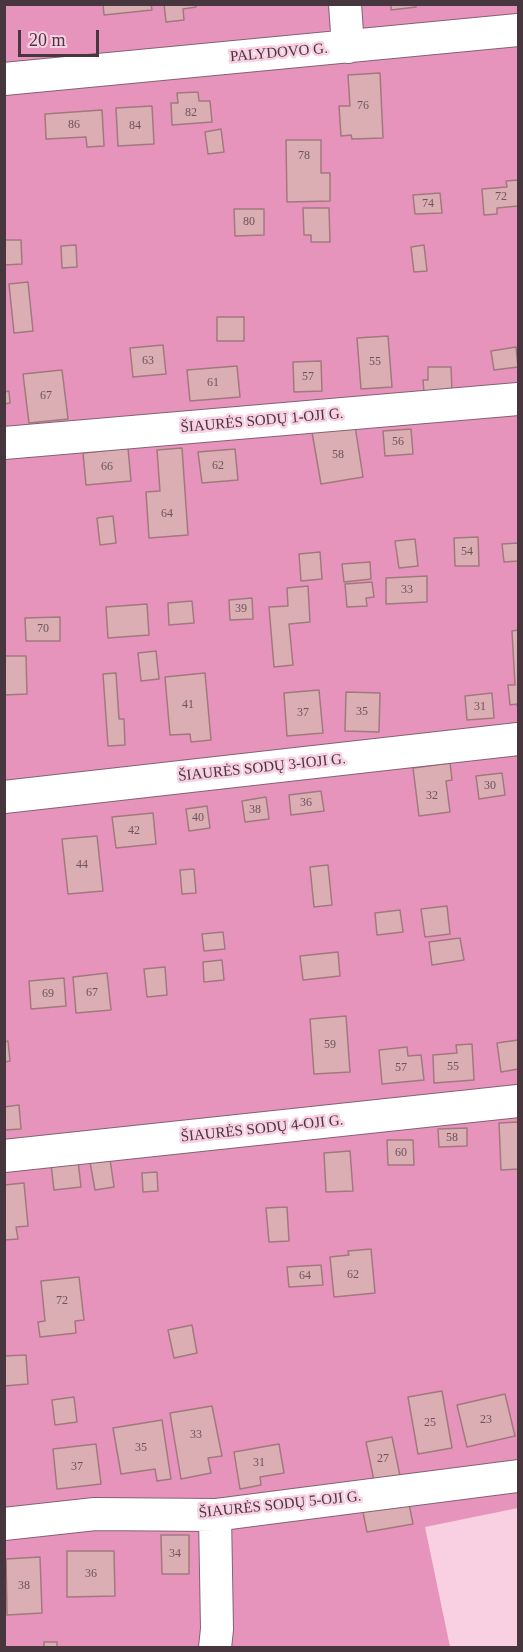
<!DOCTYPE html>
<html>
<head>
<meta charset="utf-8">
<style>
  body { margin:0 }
  #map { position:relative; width:523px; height:1652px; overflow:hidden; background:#f9cfe2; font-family:Georgia,serif }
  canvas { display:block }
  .frame { position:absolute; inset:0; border:6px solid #47363e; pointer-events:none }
  .scale { position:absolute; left:18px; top:30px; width:81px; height:27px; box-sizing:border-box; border:3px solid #47363e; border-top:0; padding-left:8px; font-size:18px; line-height:21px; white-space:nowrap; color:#47363e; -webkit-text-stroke:4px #f9cfe2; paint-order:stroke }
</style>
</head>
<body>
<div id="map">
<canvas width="523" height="1652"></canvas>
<div class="frame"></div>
<div class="scale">20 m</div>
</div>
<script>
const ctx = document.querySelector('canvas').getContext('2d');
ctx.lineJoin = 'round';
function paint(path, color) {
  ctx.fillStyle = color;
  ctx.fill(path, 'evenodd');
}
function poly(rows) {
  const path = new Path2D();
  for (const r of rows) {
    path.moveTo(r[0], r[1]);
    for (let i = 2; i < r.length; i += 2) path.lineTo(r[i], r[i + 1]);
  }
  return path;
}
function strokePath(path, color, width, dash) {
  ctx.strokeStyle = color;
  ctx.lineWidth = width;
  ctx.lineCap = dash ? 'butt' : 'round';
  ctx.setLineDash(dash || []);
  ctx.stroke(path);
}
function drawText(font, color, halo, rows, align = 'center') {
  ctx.font = font + ' Georgia,serif';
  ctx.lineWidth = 5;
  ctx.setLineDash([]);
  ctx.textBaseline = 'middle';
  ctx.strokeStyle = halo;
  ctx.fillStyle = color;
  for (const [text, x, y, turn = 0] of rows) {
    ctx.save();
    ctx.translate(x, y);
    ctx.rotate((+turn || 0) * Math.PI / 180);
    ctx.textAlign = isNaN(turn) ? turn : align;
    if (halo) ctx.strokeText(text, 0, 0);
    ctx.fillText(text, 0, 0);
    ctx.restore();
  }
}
paint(poly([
  [5,5,518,5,518,1508,425,1527,450,1647,5,1648]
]), '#e694bc');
const building = poly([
  [103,4,151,4,152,10,104,15,103,4],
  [164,4,196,4,196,7,183,9,184,20,166,22,164,4],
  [391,4,416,4,416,7,391,10,391,4],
  [380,73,383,138,352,139,351,135,341,136,339,106,350,106,348,75,380,73],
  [198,92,199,101,210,101,212,122,172,125,171,103,178,103,177,93,198,92],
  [152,106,154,144,118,146,116,108,152,106],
  [102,110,104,146,87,147,86,137,46,139,45,114,102,110],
  [221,129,224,152,208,154,205,132,221,129],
  [286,140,321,140,321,173,330,173,330,201,287,202,286,140],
  [518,180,518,206,497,208,497,214,484,215,482,189,507,187,506,181,518,180],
  [440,193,442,213,415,214,413,195,440,193],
  [303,208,329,208,330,242,311,242,311,235,304,235,303,208],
  [234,209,264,209,264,235,235,236,234,209],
  [4,240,21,240,22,264,4,265,4,240],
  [76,245,77,267,62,268,61,246,76,245],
  [424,245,427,271,414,272,411,247,424,245],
  [28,282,33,331,14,333,9,284,28,282],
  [217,317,244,317,244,341,217,341,217,317],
  [388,336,392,387,361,389,357,338,388,336],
  [163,345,166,374,133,377,130,348,163,345],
  [516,347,518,367,494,370,491,351,516,347],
  [321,361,322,391,294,392,293,362,321,361],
  [237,366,240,397,190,401,187,370,237,366],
  [428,367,451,367,452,391,424,392,423,380,428,380,428,367],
  [62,370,68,419,29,423,23,374,62,370],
  [9,391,10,403,4,404,4,392,9,391],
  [355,426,363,477,321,484,312,432,355,426],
  [411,429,413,454,385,456,383,431,411,429],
  [128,448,131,481,86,485,83,453,128,448],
  [182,448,188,535,149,538,146,492,160,491,157,450,182,448],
  [235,449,238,480,202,483,198,452,235,449],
  [113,516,116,543,100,545,97,518,113,516],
  [478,537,479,566,455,566,454,538,478,537],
  [415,539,418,566,399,568,395,541,415,539],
  [518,543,518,561,504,562,502,544,518,543],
  [320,552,322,579,301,581,299,554,320,552],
  [370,562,371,579,344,582,342,564,370,562],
  [427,576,427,602,386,604,386,578,427,576],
  [372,582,374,597,366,598,367,606,347,607,345,584,372,582],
  [308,586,310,622,289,624,293,665,274,667,269,607,288,606,287,588,308,586],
  [252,598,253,619,230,620,229,600,252,598],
  [192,601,194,623,169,625,168,603,192,601],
  [147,604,149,635,108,638,106,607,147,604],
  [60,617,60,641,26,641,25,618,60,617],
  [518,630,518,706,517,706,517,704,510,705,508,685,515,685,512,631,518,630],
  [156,651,159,679,141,681,138,653,156,651],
  [4,656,26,656,27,694,4,695,4,656],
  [116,673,119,719,124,719,125,745,108,746,103,674,116,673],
  [205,673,211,740,191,742,190,734,170,735,165,677,205,673],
  [319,690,323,733,287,736,284,693,319,690],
  [346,692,380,693,379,732,345,731,346,692],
  [492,693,494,718,467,720,465,696,492,693],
  [450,763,452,780,446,781,450,812,419,816,413,768,450,763],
  [502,773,505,795,479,799,476,776,502,773],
  [321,791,324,811,291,815,289,795,321,791],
  [266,797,269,819,245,822,242,801,266,797],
  [207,806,210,828,189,831,186,809,207,806],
  [153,813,156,844,116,848,112,817,153,813],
  [97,836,103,891,68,894,62,839,97,836],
  [328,865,332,905,314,907,310,867,328,865],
  [194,869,196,893,182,894,180,870,194,869],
  [447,906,450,934,425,937,421,909,447,906],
  [400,910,403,932,377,935,375,913,400,910],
  [223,932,225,949,204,951,202,934,223,932],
  [460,938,464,960,432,965,429,942,460,938],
  [338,952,340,976,303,980,300,956,338,952],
  [222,960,224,980,204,982,203,962,222,960],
  [165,967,167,995,147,997,144,969,165,967],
  [107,973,111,1010,76,1013,73,977,107,973],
  [64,978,66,1006,31,1009,29,981,64,978],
  [346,1016,350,1072,314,1074,310,1019,346,1016],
  [518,1040,518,1069,501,1072,497,1043,518,1040],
  [8,1041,10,1061,4,1062,4,1042,8,1041],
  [472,1044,474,1080,434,1083,433,1055,457,1053,456,1045,472,1044],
  [407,1047,408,1056,421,1055,424,1080,382,1084,379,1050,407,1047],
  [19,1105,21,1129,4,1130,4,1107,19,1105],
  [518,1122,518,1169,501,1170,499,1123,518,1122],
  [467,1128,467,1146,439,1147,438,1129,467,1128],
  [387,1140,413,1140,414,1165,388,1165,387,1140],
  [350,1151,353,1191,326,1192,324,1153,350,1151],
  [110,1159,114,1187,95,1190,90,1162,110,1159],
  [78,1161,81,1187,54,1190,51,1164,78,1161],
  [157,1172,158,1191,143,1192,142,1173,157,1172],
  [24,1183,28,1226,16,1227,18,1239,4,1240,4,1185,24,1183],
  [287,1207,289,1241,269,1242,266,1208,287,1207],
  [371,1249,375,1293,334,1297,330,1257,349,1255,348,1251,371,1249],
  [321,1265,323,1285,289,1287,287,1267,321,1265],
  [79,1277,84,1320,75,1321,76,1333,40,1337,38,1322,45,1321,41,1281,79,1277],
  [192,1325,197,1353,174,1358,168,1330,192,1325],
  [26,1355,28,1384,4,1386,4,1356,26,1355],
  [442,1391,452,1448,418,1454,408,1397,442,1391],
  [505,1394,515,1436,467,1447,457,1405,505,1394],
  [74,1397,77,1422,55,1425,52,1400,74,1397],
  [212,1406,222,1456,208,1458,211,1473,181,1479,170,1413,212,1406],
  [162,1420,171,1479,157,1481,155,1469,121,1474,113,1428,162,1420],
  [392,1437,400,1476,374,1481,366,1442,392,1437],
  [96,1444,101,1484,57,1489,53,1449,96,1444],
  [279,1444,284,1473,260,1477,261,1485,240,1489,234,1452,279,1444],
  [408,1499,413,1524,367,1532,363,1512,408,1499],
  [161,1535,189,1535,189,1574,162,1574,161,1535],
  [67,1551,114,1551,115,1596,67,1597,67,1551],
  [40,1557,42,1613,7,1615,6,1559,40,1557],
  [44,1642,57,1642,57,1648,44,1648,44,1642]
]);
paint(building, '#dbaeb4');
strokePath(building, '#a2787e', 1.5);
const minor = poly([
  [345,4,348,47],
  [4,79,518,30],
  [4,443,518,399],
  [4,797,518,739],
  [4,1156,518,1101],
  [4,1524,95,1514,215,1515,518,1476],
  [215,1648,217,1629,215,1515]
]);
strokePath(minor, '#856172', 34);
strokePath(minor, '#fff', 32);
drawText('12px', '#6c545c', null, [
  ["76",363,106],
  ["82",191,113],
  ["86",74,125],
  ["84",135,126],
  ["78",304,156],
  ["72",501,197],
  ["74",428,204],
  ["80",249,222],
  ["63",148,361],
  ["55",375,362],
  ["57",308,377],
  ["61",213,383],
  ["67",46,396],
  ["56",398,442],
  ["58",338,455],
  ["62",218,466],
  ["66",107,467],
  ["64",167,514],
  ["54",467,552],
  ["33",407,590],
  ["39",241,609],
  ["70",43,629],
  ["41",188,705],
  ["31",480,707],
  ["35",362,712],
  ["37",303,713],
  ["30",490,786],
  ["32",432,796],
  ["36",306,803],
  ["38",255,810],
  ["40",198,818],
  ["42",134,831],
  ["44",82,865],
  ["67",92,993],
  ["69",48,994],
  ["59",330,1045],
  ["55",453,1067],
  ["57",401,1068],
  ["58",452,1138],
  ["60",401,1153],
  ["62",353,1275],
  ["64",305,1276],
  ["72",62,1301],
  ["23",486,1420],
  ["25",430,1423],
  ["33",196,1435],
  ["35",141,1448],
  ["27",383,1459],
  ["31",259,1463],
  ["37",77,1467],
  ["34",175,1554],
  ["36",91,1574],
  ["38",24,1586]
]);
drawText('15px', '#47363e', '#f9cfe2', [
  ["PALYDOVO G.",279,53,-5],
  ["ŠIAURĖS SODŲ 1-OJI G.",262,421,-5],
  ["ŠIAURĖS SODŲ 3-IOJI G.",262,768,-6],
  ["ŠIAURĖS SODŲ 4-OJI G.",262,1129,-6],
  ["ŠIAURĖS SODŲ 5-OJI G.",280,1505,-6]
]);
</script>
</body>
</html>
